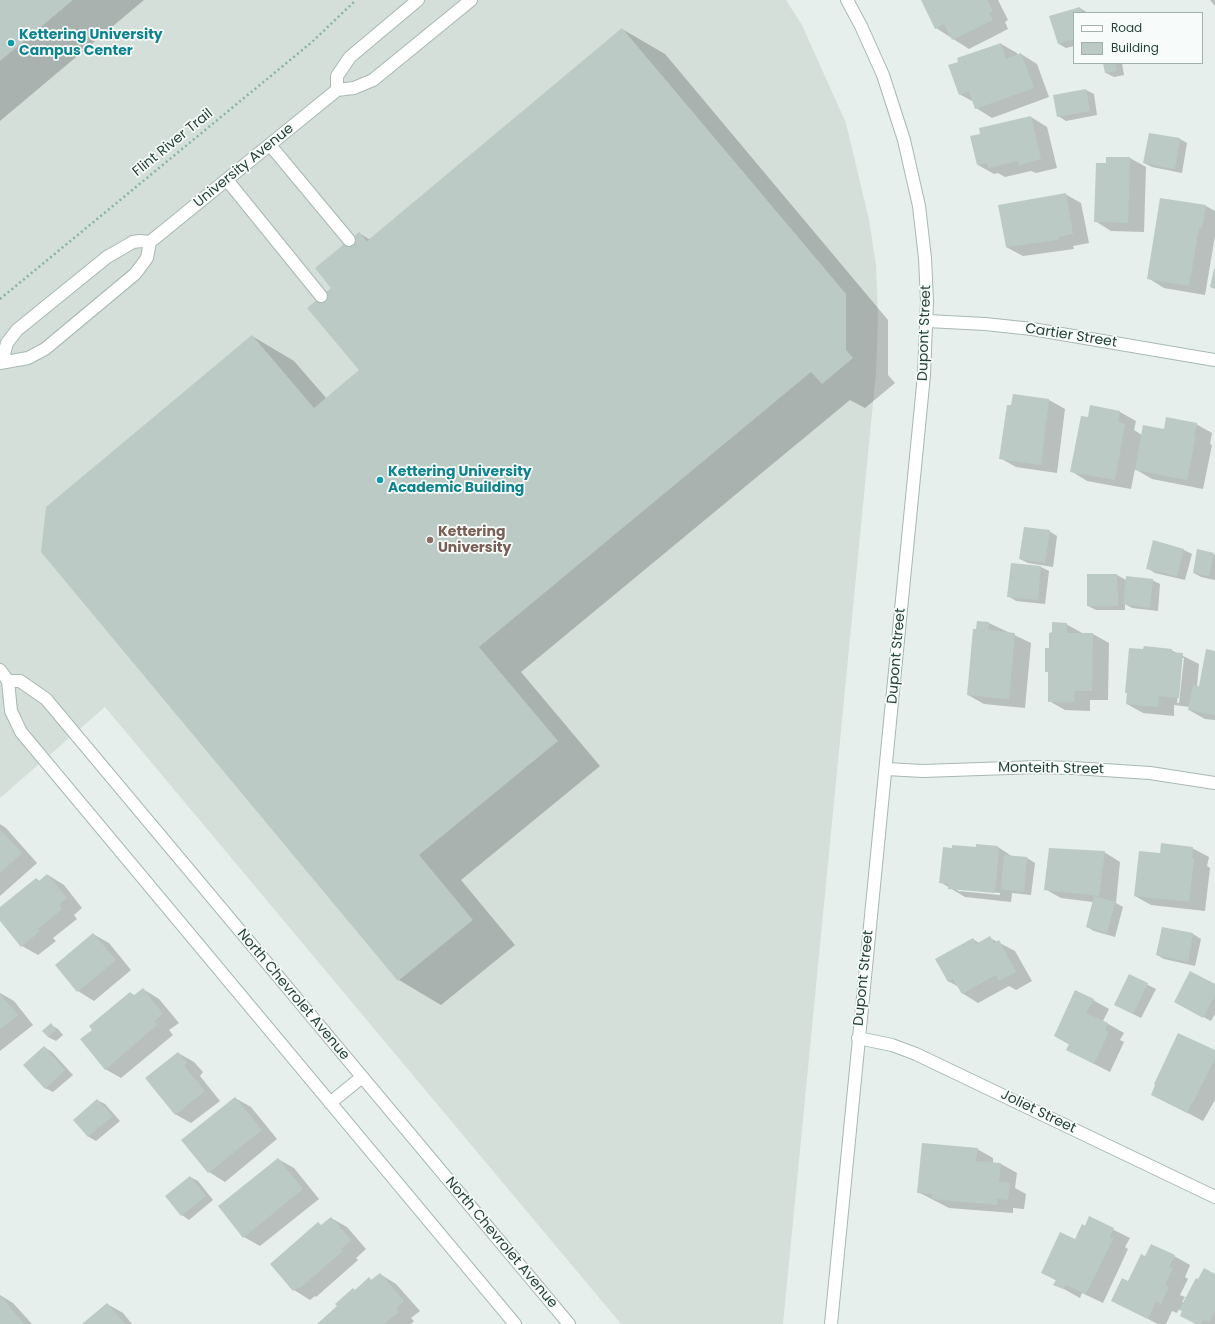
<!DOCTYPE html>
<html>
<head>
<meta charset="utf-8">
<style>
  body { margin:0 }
  #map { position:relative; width:1215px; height:1324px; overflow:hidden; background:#e6efeb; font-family:Poppins,sans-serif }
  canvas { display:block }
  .legend { position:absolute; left:1073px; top:12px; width:130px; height:52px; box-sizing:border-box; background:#f7fbf9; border:1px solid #a3b1ad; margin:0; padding:5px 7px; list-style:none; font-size:12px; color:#24423a }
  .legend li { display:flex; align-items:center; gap:8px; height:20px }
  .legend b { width:20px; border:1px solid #a3b1ad }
</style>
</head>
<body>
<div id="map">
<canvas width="1215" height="1324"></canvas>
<ul class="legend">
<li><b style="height:5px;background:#fff"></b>Road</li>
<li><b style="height:11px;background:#bbcac4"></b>Building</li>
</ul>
</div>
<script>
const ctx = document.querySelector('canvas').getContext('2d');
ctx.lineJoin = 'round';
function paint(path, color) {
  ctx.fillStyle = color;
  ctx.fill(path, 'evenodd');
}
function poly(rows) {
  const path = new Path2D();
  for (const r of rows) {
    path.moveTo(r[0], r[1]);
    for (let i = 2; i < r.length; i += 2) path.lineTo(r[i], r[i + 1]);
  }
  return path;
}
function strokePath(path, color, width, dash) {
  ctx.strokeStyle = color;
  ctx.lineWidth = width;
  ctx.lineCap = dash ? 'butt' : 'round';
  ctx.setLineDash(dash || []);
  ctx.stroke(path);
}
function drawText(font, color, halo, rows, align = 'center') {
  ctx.font = font + ' Poppins,sans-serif';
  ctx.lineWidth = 3.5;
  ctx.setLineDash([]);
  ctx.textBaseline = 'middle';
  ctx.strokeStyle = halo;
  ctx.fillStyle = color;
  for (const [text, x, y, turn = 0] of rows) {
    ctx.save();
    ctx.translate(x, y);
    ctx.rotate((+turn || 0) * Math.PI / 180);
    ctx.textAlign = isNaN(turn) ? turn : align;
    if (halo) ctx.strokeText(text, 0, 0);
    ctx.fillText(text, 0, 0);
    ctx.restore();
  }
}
paint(poly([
  [0,0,786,0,802,25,846,123,869,220,876,265,878,319,876,372,783,1324,621,1324,105,707,0,798]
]), '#d4dfda');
paint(poly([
  [0,0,144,0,0,121],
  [922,0,998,0,1008,20,1005,22,1008,29,969,49,936,28],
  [1210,0,1215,0,1215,6],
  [1080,8,1088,13,1074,13,1074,46,1066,48,1059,44,1050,17],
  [622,29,665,54,888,320,888,375,895,383,865,408,850,400,521,672,600,766,461,880,515,945,441,1005,399,980,252,336,294,361,327,399,360,370,333,288,359,233,370,240],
  [1001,44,1017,53,1018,56,1021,54,1037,64,1049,97,992,118,976,108,974,102,959,94],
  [1104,63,1122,63,1124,75,1114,77,1106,73],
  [1086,90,1094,94,1097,115,1066,121,1058,116],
  [1031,117,1047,127,1057,168,1036,173,1031,171,1005,177,998,173,994,174,978,165],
  [1180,139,1187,143,1182,173,1152,167,1144,163],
  [1130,158,1146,167,1144,232,1111,231,1095,221,1107,164],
  [1065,194,1081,203,1089,243,1073,246,1074,249,1023,256,1006,247],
  [1206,206,1215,211,1215,236,1205,295,1164,288,1148,278],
  [1049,400,1065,409,1057,473,1016,467,1000,458],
  [1091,406,1120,412,1136,421,1134,430,1142,435,1196,424,1212,433,1210,444,1212,445,1203,489,1152,479,1135,469,1131,489,1087,481,1071,471,1089,418],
  [1049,531,1057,536,1053,567,1028,563,1020,559],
  [1154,542,1184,550,1192,554,1185,580,1155,573,1147,568],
  [1213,554,1215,555,1215,580,1201,577,1194,573],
  [1041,567,1049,571,1045,604,1016,601,1008,596],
  [1088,575,1117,575,1126,580,1152,580,1160,584,1158,611,1132,608,1125,604,1125,610,1096,610,1088,606],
  [989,623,1031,643,1025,708,984,704,968,695],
  [1066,624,1082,633,1093,634,1109,643,1108,700,1090,700,1090,711,1065,710,1049,701,1049,673,1046,671],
  [1171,650,1199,664,1197,686,1200,687,1215,652,1215,720,1205,719,1189,710,1190,707,1174,705,1174,716,1143,713,1127,704],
  [1182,658,1184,658,1179,703,1177,703],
  [0,824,6,828,37,863,0,896],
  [998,847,1013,857,1027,858,1035,863,1031,895,1012,893,1011,902,965,897,940,882,977,848],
  [956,888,1000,893,1000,895,958,891],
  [1192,848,1209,857,1207,866,1210,868,1205,911,1151,905,1135,896,1161,854],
  [1104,852,1120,862,1116,903,1123,907,1115,937,1094,931,1087,927,1093,902,1061,898,1045,889],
  [48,875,64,885,82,908,74,915,77,919,53,938,56,941,38,955,22,946,0,920,0,908,36,879,40,881],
  [1162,928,1193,934,1201,939,1195,966,1164,959,1157,955],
  [93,934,109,943,131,970,94,1001,78,991],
  [990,938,1015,951,1032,981,1016,990,1009,986,978,1003,962,993,959,987,948,981,973,939,979,943],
  [1130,976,1156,989,1141,1018,1123,1009],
  [1215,985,1215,1014,1211,1021,1183,1006],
  [143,989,159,999,179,1023,169,1030,173,1035,121,1078,105,1069,93,1030,131,993,135,996],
  [0,993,14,1001,33,1025,0,1051],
  [1093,1000,1109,1009,1103,1021,1124,1033,1120,1040,1124,1042,1110,1072,1067,1050,1070,1045,1055,1036],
  [51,1025,58,1029,63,1035,56,1041,48,1037],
  [44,1047,52,1052,73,1075,53,1092,45,1088],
  [1215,1051,1215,1100,1203,1121,1152,1094],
  [178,1053,194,1062,203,1072,200,1076,220,1101,191,1123,175,1114],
  [235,1098,251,1107,277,1139,225,1182,209,1172],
  [97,1100,105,1104,120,1121,96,1141,89,1137,74,1120],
  [977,1149,993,1158,993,1163,1001,1164,1017,1173,1015,1188,1026,1194,1024,1209,1013,1208,1013,1213,949,1208,918,1192],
  [278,1159,294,1168,319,1199,260,1246,244,1237],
  [190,1177,198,1181,213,1200,189,1220,182,1215],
  [331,1218,347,1227,366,1249,356,1258,358,1260,316,1297,315,1296,310,1300,294,1290,322,1226],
  [1090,1218,1130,1238,1125,1247,1128,1249,1103,1303,1082,1293,1080,1298,1071,1293,1055,1284,1057,1281,1042,1272,1076,1240],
  [1174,1256,1190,1265,1185,1277,1188,1279,1180,1295,1185,1297,1182,1302,1184,1303,1199,1280,1215,1275,1215,1324,1196,1324,1181,1315,1183,1311,1179,1309,1177,1313,1172,1311,1166,1324,1158,1324,1112,1301,1129,1283,1146,1257],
  [380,1274,396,1284,420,1311,411,1318,414,1321,411,1324,320,1324,369,1279,373,1281],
  [0,1295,13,1303,32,1324,0,1324],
  [107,1304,123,1313,132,1324,83,1324]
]), '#0003');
paint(poly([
  [0,0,73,0,0,61],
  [921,0,987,0,993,11,989,13,993,20,952,40,944,24,935,29],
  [1080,7,1082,13,1074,13,1074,39,1058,44,1049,16],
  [622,28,846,294,846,350,853,358,822,384,811,372,479,647,558,741,419,855,473,920,398,981,41,552,46,507,252,335,314,408,359,370,307,308,331,288,315,268,359,232,367,241],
  [1001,43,1006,59,1021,53,1034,88,975,109,969,91,959,95,948,65,958,62,957,58],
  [1103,63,1115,63,1117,71,1105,73],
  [1086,89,1090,111,1057,117,1053,95],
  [1031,116,1041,159,1019,165,1018,161,988,168,987,163,977,165,970,136,980,134,979,128],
  [1149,133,1180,138,1175,169,1143,163],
  [1106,157,1130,157,1128,223,1094,222,1096,163,1106,163],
  [1066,193,1073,234,1058,237,1058,240,1006,247,998,205],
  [1160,198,1206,205,1202,228,1199,228,1189,286,1147,279],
  [1214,269,1215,269,1215,289,1210,287],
  [1013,394,1049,399,1041,465,999,459,1007,405,1011,405],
  [1090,405,1120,411,1118,422,1125,424,1115,480,1070,472,1081,416,1088,417],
  [1166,417,1197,423,1194,435,1196,435,1187,480,1135,470,1143,425,1164,429],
  [1024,527,1050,530,1045,563,1019,559],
  [1153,540,1184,549,1177,576,1146,569],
  [1197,549,1214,553,1209,576,1193,573],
  [1011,563,1041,566,1038,600,1007,597],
  [1087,574,1117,574,1118,606,1087,606],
  [1126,576,1153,579,1150,608,1123,604],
  [977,621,989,622,988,630,1015,633,1009,699,967,695,973,629,976,629],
  [1052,622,1067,623,1067,633,1093,633,1092,691,1075,691,1074,702,1048,702,1048,672,1045,672,1045,648,1049,648,1049,633,1052,632],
  [1144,646,1172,649,1171,652,1183,653,1179,698,1159,696,1158,707,1126,704,1127,693,1125,693,1129,648,1143,649],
  [1206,649,1215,651,1215,715,1188,710,1193,685,1199,686],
  [0,829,22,853,0,873],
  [1161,843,1193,847,1192,858,1194,858,1189,902,1134,896,1139,851,1160,853],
  [976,844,998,846,997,849,999,849,995,893,948,889,948,884,939,883,943,847,952,848,952,845,976,847],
  [1049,848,1105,851,1099,896,1044,890],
  [1004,855,1027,857,1024,892,1001,889],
  [47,874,67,898,59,905,62,909,38,929,40,931,21,947,0,921,0,907,36,878,39,881],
  [1094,896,1115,902,1107,933,1086,927],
  [1162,927,1193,933,1188,962,1156,955],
  [93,933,116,960,77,992,55,965],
  [990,936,994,943,999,940,1016,972,999,981,996,975,962,994,953,979,948,982,935,959,973,938,976,944],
  [1190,971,1215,984,1215,995,1203,1018,1174,1002],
  [1129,974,1148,983,1133,1014,1114,1005],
  [143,988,163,1014,154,1021,157,1025,105,1070,80,1039,92,1030,89,1026,130,992,133,996],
  [1075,990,1094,999,1086,1013,1108,1023,1105,1030,1109,1032,1094,1064,1066,1050,1069,1044,1054,1036],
  [0,994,18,1015,0,1029],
  [51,1023,56,1030,48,1037,42,1031],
  [1178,1033,1215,1050,1215,1058,1193,1103,1192,1102,1187,1113,1151,1095,1155,1085,1154,1084],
  [44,1046,65,1070,45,1089,23,1065],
  [178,1052,187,1063,184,1066,205,1091,175,1115,145,1078],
  [235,1097,262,1130,208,1173,181,1140],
  [97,1099,113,1116,88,1137,73,1120],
  [922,1143,978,1148,976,1161,1001,1163,999,1182,1010,1183,1008,1200,997,1199,997,1205,932,1199,932,1194,917,1193],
  [278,1158,303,1189,243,1238,218,1206],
  [190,1176,206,1196,181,1216,165,1196],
  [1089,1216,1114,1228,1110,1237,1113,1239,1086,1294,1066,1285,1063,1289,1053,1285,1056,1280,1041,1273,1060,1232,1075,1239,1082,1224,1085,1226],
  [331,1217,351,1240,341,1249,343,1251,300,1288,299,1287,293,1291,270,1264,318,1222,321,1225],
  [1151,1244,1175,1255,1169,1267,1173,1268,1165,1285,1169,1287,1161,1304,1156,1302,1148,1319,1111,1301,1122,1278,1128,1281,1141,1254,1145,1256],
  [1204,1268,1215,1274,1215,1311,1209,1322,1203,1320,1201,1324,1196,1324,1180,1316,1182,1311,1179,1310,1196,1278,1198,1279],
  [380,1273,404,1301,396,1309,399,1312,384,1324,317,1324,337,1306,335,1304,353,1288,355,1290,369,1277,371,1280],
  [0,1295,24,1324,0,1324],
  [107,1303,125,1324,82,1324]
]), '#bbcac4');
const service = poly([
  [270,145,349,240],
  [227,180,321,296]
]);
const minor = poly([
  [927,321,985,324,1032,329,1215,360],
  [886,769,923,771,1038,767,1074,768,1150,773,1215,783],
  [858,1038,892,1045,916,1054,1215,1197]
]);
const tertiary = poly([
  [418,0,350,57,337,76,337,90,354,88,373,80,471,0],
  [2,362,7,343,17,330,107,257,133,242,140,241,150,242,337,90],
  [0,363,28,358,45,349,135,274,147,258,150,242],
  [0,670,8,681,11,711,21,732,515,1324],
  [8,681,20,681,46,699,569,1324],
  [330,1103,362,1077],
  [831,1324,924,375,927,301,925,258,919,206,904,140,883,75,861,26,847,0]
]);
strokePath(service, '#a8b8b2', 14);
strokePath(minor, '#a8b8b2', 14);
strokePath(tertiary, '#a8b8b2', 14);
strokePath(poly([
  [0,299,312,42,356,0]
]), '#86b3a5', 2.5, [2, 3]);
strokePath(service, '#fff', 12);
strokePath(minor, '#fff', 12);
strokePath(tertiary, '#fff', 12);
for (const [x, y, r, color] of [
  [11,43,4,"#0f9aa8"],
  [380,480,4,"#0f9aa8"],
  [430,540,4,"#8d6e63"]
]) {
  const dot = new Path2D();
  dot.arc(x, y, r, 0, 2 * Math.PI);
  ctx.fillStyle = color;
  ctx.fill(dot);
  strokePath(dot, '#f7fbf9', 1.5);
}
drawText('bold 14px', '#0d838f', '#f7fbf9', [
  ["Kettering University",19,35],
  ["Campus Center",19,51],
  ["Kettering University",388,472],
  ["Academic Building",388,488]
], 'left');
drawText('14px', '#24423a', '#f7fbf9', [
  ["Flint River Trail",173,143,-39],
  ["University Avenue",244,166,-39],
  ["Dupont Street",925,333,-88],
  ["Cartier Street",1071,336,9],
  ["Dupont Street",897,656,-85],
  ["Monteith Street",1051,769,1],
  ["Dupont Street",864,978,-84],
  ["North Chevrolet Avenue",293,995,50],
  ["Joliet Street",1038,1112,26],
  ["North Chevrolet Avenue",501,1243,50]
]);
drawText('bold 14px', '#785e54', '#f7fbf9', [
  ["Kettering",438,532],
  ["University",438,548]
], 'left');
</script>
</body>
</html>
